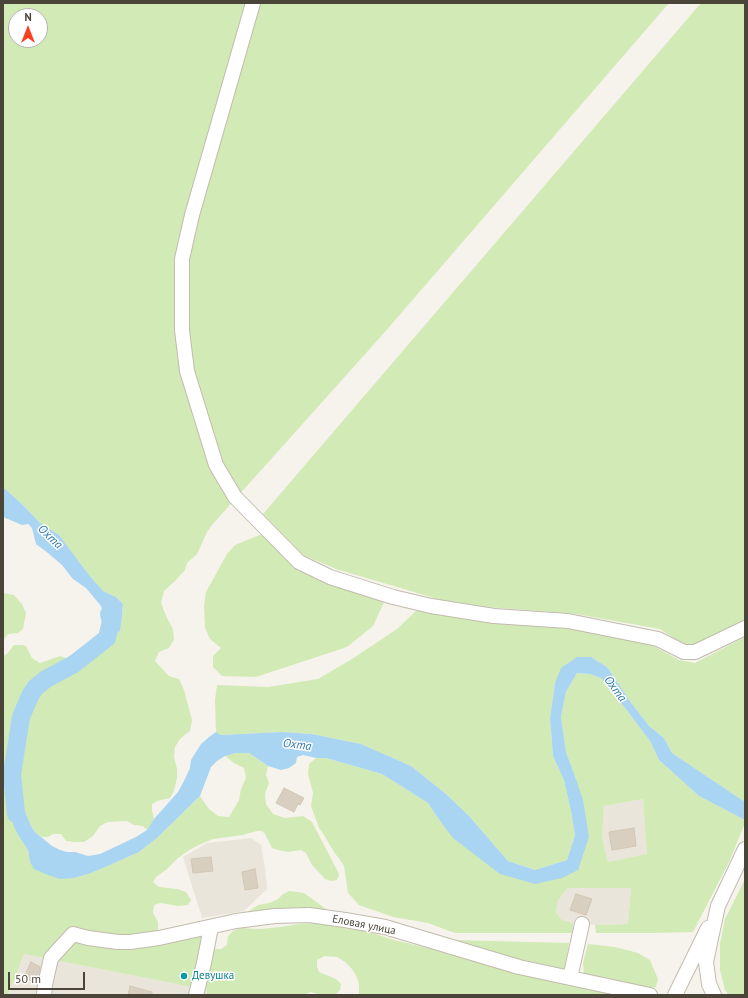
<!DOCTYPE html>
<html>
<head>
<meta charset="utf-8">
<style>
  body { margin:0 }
  #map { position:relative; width:748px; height:998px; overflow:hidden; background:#f6f3ec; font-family:"PT Sans",sans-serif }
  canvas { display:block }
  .frame { position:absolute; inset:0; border:4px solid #4b4439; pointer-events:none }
  .north { position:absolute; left:8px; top:8px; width:40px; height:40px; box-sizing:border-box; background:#fff; border:1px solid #b7b4b0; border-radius:50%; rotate:0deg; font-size:11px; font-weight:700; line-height:16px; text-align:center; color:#4b4439 }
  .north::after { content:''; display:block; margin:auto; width:14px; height:18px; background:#fc3f1d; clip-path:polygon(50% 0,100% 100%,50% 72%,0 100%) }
  .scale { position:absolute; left:8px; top:972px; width:77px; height:18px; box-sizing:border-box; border:2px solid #4b4439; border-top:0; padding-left:5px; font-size:12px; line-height:14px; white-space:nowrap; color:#4b4439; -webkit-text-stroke:3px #fff; paint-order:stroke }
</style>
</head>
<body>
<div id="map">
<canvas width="748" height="998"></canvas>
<div class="frame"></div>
<div class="north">N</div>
<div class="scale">50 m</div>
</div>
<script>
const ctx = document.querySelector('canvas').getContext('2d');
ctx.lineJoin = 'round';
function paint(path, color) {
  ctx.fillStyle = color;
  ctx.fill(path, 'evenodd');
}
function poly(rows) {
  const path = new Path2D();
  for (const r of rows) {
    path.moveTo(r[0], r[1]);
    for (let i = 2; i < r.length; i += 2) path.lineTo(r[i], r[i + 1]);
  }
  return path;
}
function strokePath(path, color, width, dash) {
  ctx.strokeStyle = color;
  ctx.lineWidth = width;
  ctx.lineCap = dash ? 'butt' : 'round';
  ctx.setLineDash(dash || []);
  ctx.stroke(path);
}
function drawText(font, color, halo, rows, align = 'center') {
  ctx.font = font + ' "PT Sans",sans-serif';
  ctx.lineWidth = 3;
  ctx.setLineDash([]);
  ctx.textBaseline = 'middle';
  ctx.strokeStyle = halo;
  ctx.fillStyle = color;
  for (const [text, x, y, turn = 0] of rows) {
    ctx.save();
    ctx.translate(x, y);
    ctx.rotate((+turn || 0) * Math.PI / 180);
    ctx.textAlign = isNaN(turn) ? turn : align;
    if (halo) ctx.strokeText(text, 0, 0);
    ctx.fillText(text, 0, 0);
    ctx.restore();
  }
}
paint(poly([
  [643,799,647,854,608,862,602,837,604,806],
  [251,838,261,845,265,867,267,889,244,911,202,918,183,857,207,843],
  [568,888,631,888,628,924,595,925,573,923,562,920,556,912,558,900],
  [24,954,207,990,207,995,8,995]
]), '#eae5da');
paint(poly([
  [3,3,669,3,384,333,212,525,207,532,197,554,187,563,185,570,175,581,164,591,161,603,167,618,173,629,174,640,169,648,159,652,155,661,169,676,179,679,184,690,192,720,190,731,186,734,180,739,175,747,174,757,177,769,177,778,174,791,170,798,157,801,152,804,152,810,154,819,147,830,143,826,134,825,127,821,108,822,100,826,93,836,84,842,74,842,66,841,61,834,53,834,48,837,42,837,35,832,31,826,20,799,18,835,28,850,30,862,74,878,91,873,139,852,157,838,200,796,209,809,218,816,229,817,239,800,241,789,246,778,244,768,234,763,225,756,236,753,249,753,268,766,266,775,269,783,265,794,266,804,273,814,285,818,303,816,312,822,337,870,339,875,337,880,331,881,325,879,312,865,306,853,301,850,288,852,278,850,272,848,265,834,262,831,257,831,243,835,213,839,201,844,191,849,178,858,166,870,156,877,153,882,159,887,177,889,186,892,191,900,188,905,178,906,160,903,154,905,153,913,158,922,158,935,200,934,205,938,213,949,221,949,227,945,228,936,233,931,241,928,260,929,281,927,299,924,314,923,369,932,394,940,625,995,359,995,359,985,357,977,352,969,345,962,337,957,325,956,317,960,317,966,319,972,336,979,341,984,340,990,336,994,318,994,311,992,306,994,306,995,207,995,207,990,24,954,8,995,3,995,3,656,7,654,14,645,22,645,26,646,32,658,40,663,60,656,71,660,92,657,101,646,104,634,107,638,120,631,122,617,123,604,116,597,103,591,89,575,59,535,39,522,24,506,3,487],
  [16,16,40,16,40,40,16,40],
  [28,682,44,688,41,691,28,720,26,730,14,722,17,706],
  [701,3,745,3,745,622,697,645,686,646,660,629,576,614,488,607,441,600,336,569,303,555,263,514],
  [262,534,296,565,386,598,373,626,347,647,256,677,222,676,213,667,213,656,221,648,210,639,205,628,204,606,206,592,227,554,235,545],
  [3,593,14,595,22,604,26,613,23,629,18,633,8,634,3,640],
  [417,610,511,624,575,628,646,642,679,660,695,663,745,637,745,802,672,753,664,738,649,726,632,704,607,667,591,657,555,683,550,718,553,756,564,780,571,811,575,835,567,860,535,870,508,861,469,816,446,794,411,766,361,744,312,734,282,732,221,735,216,732,215,700,217,685,268,687,318,679,352,659,397,629],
  [577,673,590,674,601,678,626,709,650,741,659,760,699,796,745,820,745,823,730,860,693,932,653,933,596,933,595,925,628,924,631,888,568,888,558,900,556,912,562,920,573,923,573,933,455,933,428,923,393,917,359,905,348,893,344,866,340,860,334,852,324,835,319,828,311,806,313,793,308,774,309,764,316,758,326,758,382,774,428,803,440,821,500,874,578,870,576,779,566,752,561,717,566,692],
  [643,799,647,854,608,862,602,837,604,806],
  [745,879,745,995,729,995,725,990,720,970,720,944,725,919],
  [289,891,304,893,326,909,327,911,246,913,258,905,269,903,278,899,283,894],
  [452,940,569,943,564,969,442,942],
  [588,944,615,947,638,953,650,960,658,979,656,987,647,989,584,975,583,963]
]), '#d2eab5');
paint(poly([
  [3,487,24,506,39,522,59,535,89,575,103,591,116,597,123,604,122,617,120,631,107,638,104,634,106,620,101,606,86,588,73,579,62,565,48,553,36,544,32,528,28,524,22,525,3,517],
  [577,657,591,657,607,667,632,704,649,726,664,738,672,753,745,802,745,820,699,796,659,760,650,741,626,709,601,678,590,674,577,673,566,692,561,717,566,752,576,779,583,800,589,837,578,870,562,878,535,884,500,874,453,838,440,821,428,803,382,774,326,758,316,758,303,755,297,757,296,763,289,768,281,770,268,766,249,753,236,753,225,756,217,761,211,767,200,796,157,838,139,852,112,864,91,873,74,878,60,879,48,875,34,869,30,862,28,850,18,835,13,824,11,805,14,791,20,799,31,826,35,832,52,846,60,850,67,852,75,852,88,856,100,854,136,837,147,830,154,819,178,792,184,781,190,768,191,760,201,744,209,737,216,732,221,735,282,732,312,734,361,744,411,766,446,794,469,816,508,861,535,870,567,860,575,835,571,811,564,780,553,756,550,718,555,683,561,668],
  [36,678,41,678,46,679,44,688,41,691,28,720,26,730,23,739,17,743,15,736,14,722,17,706,28,682]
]), '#a9d4f2');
strokePath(poly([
  [16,814,12,774,21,717,30,696,35,688,46,679,74,664,107,638,111,621,109,614]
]), '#a9d4f2', 18);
const building = poly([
  [284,788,304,798,300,805,298,804,294,812,276,803,284,788],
  [634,828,636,846,612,850,609,832,634,828],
  [211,857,213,871,193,873,191,859,211,857],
  [255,869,258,888,245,890,242,872,255,869],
  [576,894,592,899,586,915,570,910,576,894],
  [31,962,40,967,39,972,34,982,24,977,31,962],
  [130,986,152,992,152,995,128,995,130,986]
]);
paint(building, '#d8cfc1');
strokePath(building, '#d3c7b4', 1);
const minor = poly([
  [253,3,192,215,182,259,182,330,187,371,216,465,235,497,299,562,330,577,393,597,431,606,494,616,568,621,658,639,684,652,695,652,745,628],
  [570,978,582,924],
  [44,995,45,985,51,958,73,934,88,938,118,942,130,942,159,938,236,921,275,916,309,915,345,920,385,927,519,967,650,995],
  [196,995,204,963,211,927],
  [675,995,708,928],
  [714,995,709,984,706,962,711,938,718,906,745,849]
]);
strokePath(minor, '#c2bbae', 16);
strokePath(minor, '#fff', 14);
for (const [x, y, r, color] of [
  [184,976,4,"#0f9aa8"]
]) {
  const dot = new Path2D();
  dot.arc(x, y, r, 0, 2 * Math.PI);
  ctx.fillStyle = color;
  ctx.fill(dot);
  strokePath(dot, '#fff', 1.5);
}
drawText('11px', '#4b4439', '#fff', [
  ["Еловая улица",364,925,11]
]);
drawText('11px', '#0d838f', '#fff', [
  ["Девушка",192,976]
], 'left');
drawText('italic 12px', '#2e7ab2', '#fff', [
  ["Охта",50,537,44],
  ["Охта",615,689,53],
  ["Охта",297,745,7]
]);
</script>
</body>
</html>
